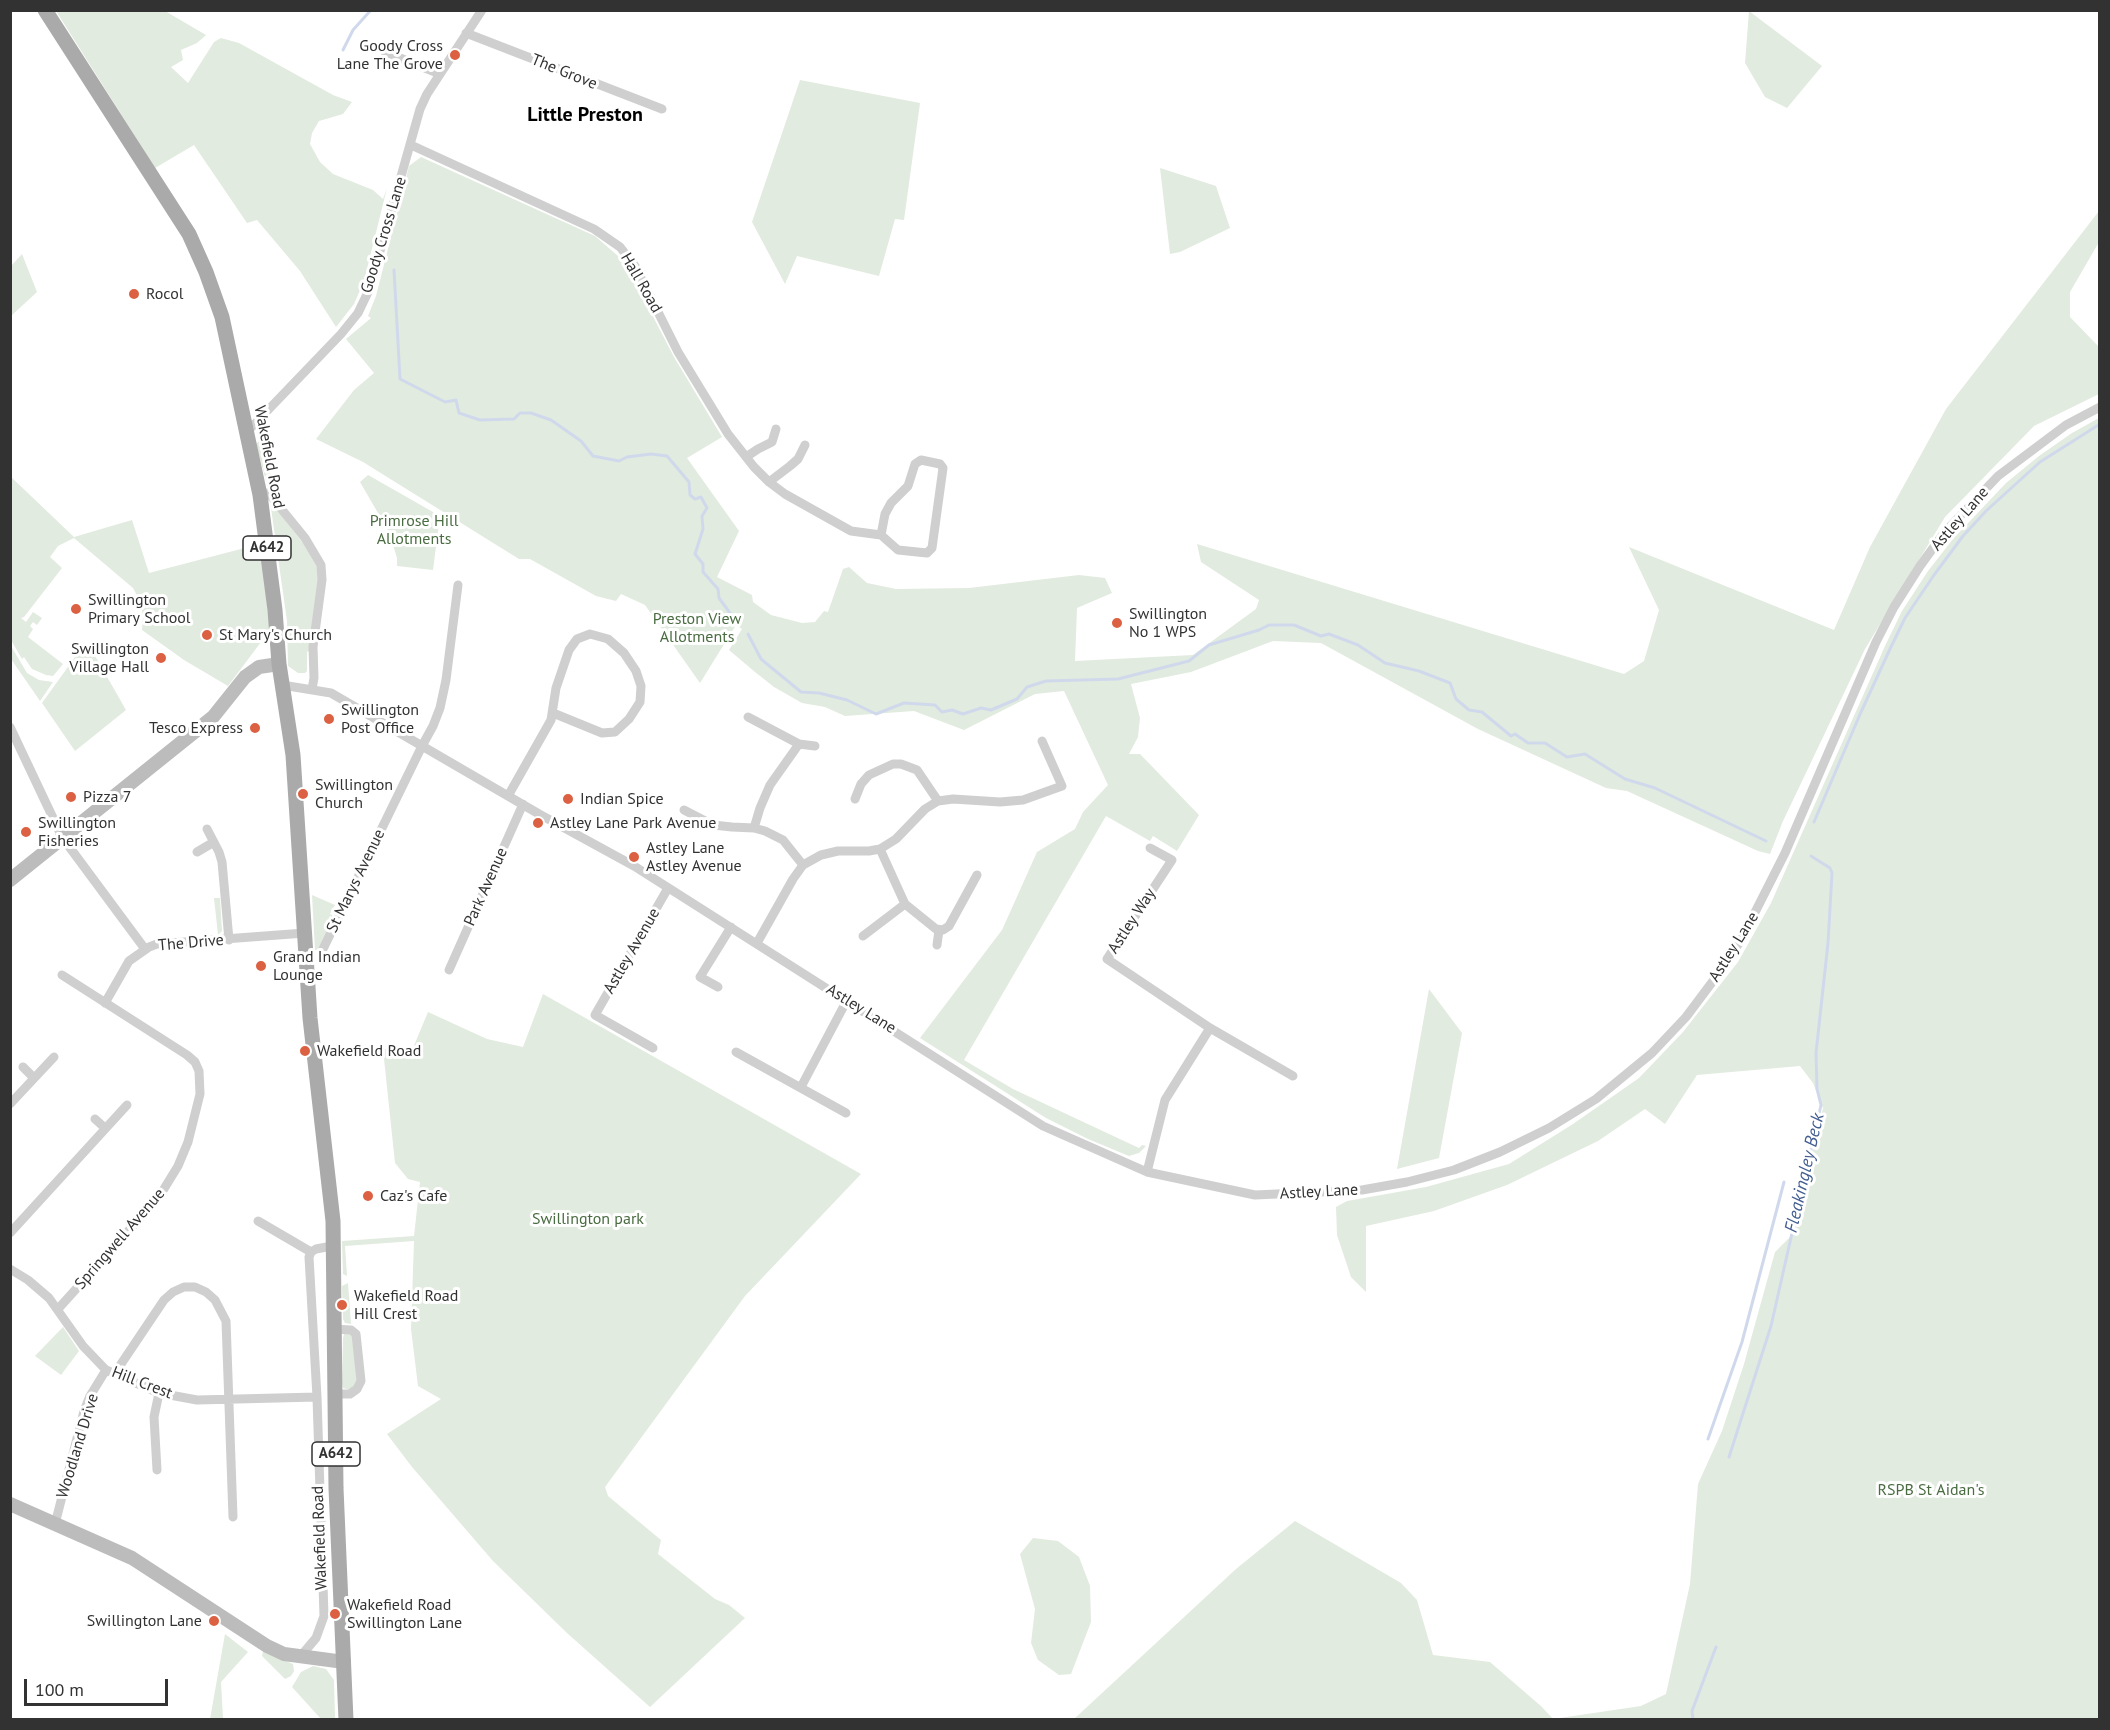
<!DOCTYPE html>
<html>
<head>
<meta charset="utf-8">
<style>
  body { margin:0 }
  #map { position:relative; width:2110px; height:1730px; overflow:hidden; background:#fff; font-family:"PT Sans",sans-serif }
  canvas { display:block }
  .frame { position:absolute; inset:0; border:12px solid #323232; pointer-events:none }
  .scale { position:absolute; left:24px; top:1679px; width:144px; height:27px; box-sizing:border-box; border:3px solid #323232; border-top:0; padding-left:8px; font-size:18px; line-height:21px; white-space:nowrap; color:#323232; -webkit-text-stroke:4px #fff; paint-order:stroke }
</style>
</head>
<body>
<div id="map">
<canvas width="2110" height="1730"></canvas>
<div class="frame"></div>
<div class="scale">100 m</div>
</div>
<script>
const ctx = document.querySelector('canvas').getContext('2d');
ctx.lineJoin = 'round';
function paint(path, color) {
  ctx.fillStyle = color;
  ctx.fill(path, 'evenodd');
}
function poly(rows) {
  const path = new Path2D();
  for (const r of rows) {
    path.moveTo(r[0], r[1]);
    for (let i = 2; i < r.length; i += 2) path.lineTo(r[i], r[i + 1]);
  }
  return path;
}
function strokePath(path, color, width, dash) {
  ctx.strokeStyle = color;
  ctx.lineWidth = width;
  ctx.lineCap = dash ? 'butt' : 'round';
  ctx.setLineDash(dash || []);
  ctx.stroke(path);
}
function drawText(font, color, halo, rows, align = 'center') {
  ctx.font = font + ' "PT Sans",sans-serif';
  ctx.lineWidth = 6;
  ctx.setLineDash([]);
  ctx.textBaseline = 'middle';
  ctx.strokeStyle = halo;
  ctx.fillStyle = color;
  for (const [text, x, y, turn = 0] of rows) {
    ctx.save();
    ctx.translate(x, y);
    ctx.rotate((+turn || 0) * Math.PI / 180);
    ctx.textAlign = isNaN(turn) ? turn : align;
    if (halo) ctx.strokeText(text, 0, 0);
    ctx.fillText(text, 0, 0);
    ctx.restore();
  }
}
paint(poly([
  [56,11,165,11,206,35,197,43,181,50,183,60,171,67,188,83,214,42,221,38,239,43,333,95,352,102,343,114,319,121,312,133,310,144,320,162,333,174,373,190,383,199,387,188,364,281,354,304,336,327,300,271,257,220,247,223,194,145,155,168],
  [1749,11,1822,66,1787,108,1765,97,1745,63],
  [800,80,920,103,904,220,895,219,879,276,797,256,785,284,752,222],
  [421,157,595,236,618,256,630,272,674,357,722,437,687,458,739,531,717,577,752,595,753,602,771,615,802,623,815,622,824,611,828,612,843,569,849,567,867,583,896,589,969,588,1079,575,1105,578,1112,593,1077,608,1075,661,1193,655,1256,609,1259,600,1201,562,1197,544,1624,674,1644,661,1659,610,1629,547,1834,630,1870,547,1946,409,2099,211,2099,242,2070,292,2070,317,2099,347,2099,394,2034,426,1945,517,1865,649,1783,821,1770,854,1758,851,1627,791,1606,788,1478,729,1321,643,1273,641,1191,672,1131,684,1140,718,1138,737,1129,754,1140,754,1199,815,1177,851,1153,836,1150,841,1106,816,964,1060,1013,1089,1139,1148,1142,1145,1146,1146,1139,1153,1129,1156,1088,1139,1046,1118,920,1038,1002,930,1037,852,1075,829,1083,812,1108,785,1064,691,1035,694,964,730,914,711,845,716,825,707,802,703,774,687,755,672,729,650,742,629,736,625,700,683,645,605,621,594,616,601,596,596,530,559,519,559,363,462,316,439,354,390,374,373,346,339,371,318,368,316,376,296,409,166],
  [1160,168,1216,186,1230,228,1180,252,1170,254],
  [22,254,37,292,11,316,11,266],
  [2099,418,2099,1719,1553,1719,1641,1706,1666,1694,1690,1584,1698,1484,1722,1431,1744,1364,1775,1252,1790,1237,1823,1108,1813,1083,1800,1066,1697,1075,1665,1124,1645,1109,1598,1141,1507,1185,1434,1211,1366,1226,1366,1292,1351,1277,1337,1235,1336,1207,1347,1201,1426,1187,1509,1164,1573,1124,1639,1078,1683,1032,1738,962,1771,903,1885,646,1902,611,1928,571,1953,539,2006,483,2039,456,2072,433],
  [258,442,263,442,262,446,271,476,266,481,256,444],
  [368,475,440,516,433,570,397,566,397,558,389,532,360,482],
  [10,476,74,537,132,520,149,573,260,544,270,630,228,686,184,660,142,630,143,617,140,601,133,588,74,538,58,546,50,557,62,568,24,617,21,618,26,622,33,612,42,618,37,625,33,622,30,626,33,629,28,637,63,664,53,676,46,675,32,669,24,657,22,659,11,640],
  [270,501,303,543,317,567,319,580,309,651,307,652,307,671,305,673,298,673,288,666,287,621],
  [11,646,27,673,39,680,53,682,40,701,11,659],
  [83,646,94,654,126,710,75,751,42,703],
  [312,895,335,905,330,914,334,916,318,950,315,950],
  [214,898,220,898,222,931,218,935],
  [1429,989,1462,1033,1439,1158,1397,1169],
  [543,994,861,1174,745,1296,605,1487,608,1496,661,1540,658,1554,715,1599,729,1605,745,1618,650,1707,567,1633,493,1561,412,1467,387,1434,441,1399,418,1386,411,1329,414,1241,345,1246,347,1276,343,1274,342,1241,414,1236,420,1182,408,1179,395,1163,383,1049,413,1048,428,1012,487,1039,523,1047],
  [348,1283,351,1324,345,1323,343,1319,342,1286],
  [63,1327,79,1351,61,1375,35,1356],
  [348,1333,353,1337,357,1383,350,1390,343,1388,342,1384,343,1338,344,1334],
  [1295,1521,1401,1583,1417,1600,1433,1655,1490,1662,1542,1707,1553,1719,1074,1719,1236,1569],
  [1033,1538,1058,1541,1079,1557,1090,1586,1091,1622,1071,1674,1059,1675,1038,1660,1031,1643,1035,1609,1020,1554],
  [225,1634,248,1652,221,1682,223,1719,210,1719],
  [263,1651,293,1664,294,1671,291,1676,285,1679,262,1656],
  [313,1666,326,1669,334,1680,335,1719,321,1719,292,1687,301,1672]
]), '#e2ebdf');
strokePath(poly([
  [343,50,353,30,371,10],
  [394,270,400,379,445,402,456,400,459,413,480,420,514,419,520,413,531,413,551,420,581,441,593,456,619,461,627,457,651,454,667,456,689,482,690,495,695,499,701,497,707,508,702,516,703,529,695,554,703,564,703,572,718,589,719,598,735,620],
  [748,634,761,659,801,692,819,693,847,700,876,714,904,703,935,705,942,712,952,710,963,714,981,708,991,710,1017,699,1027,687,1046,681,1118,679,1189,661,1209,645,1259,630,1269,625,1294,625,1321,636,1329,634,1358,645,1385,663,1419,671,1450,683,1456,699,1469,710,1482,712,1511,736,1515,734,1528,743,1545,743,1567,757,1585,754,1625,779,1655,788,1766,841],
  [1814,822,1861,712,1890,649,1905,618,1934,575,1963,536,1986,511,2040,462,2100,424],
  [1708,1439,1742,1342,1784,1182],
  [1729,1457,1771,1326,1821,1105,1817,1089,1816,1053,1828,943,1832,873,1830,868,1811,856],
  [1693,1720,1692,1711,1716,1647]
]), '#d0d9ec', 3);
strokePath(poly([
  [466,33,662,109],
  [385,52,440,74],
  [411,145,594,229,620,247,635,266,678,352,728,434,754,467,769,482,785,494,851,531,881,535,898,550,927,553,932,548,943,468,940,464,921,460,915,464,908,486,891,503,885,514,881,535],
  [246,433,341,334,358,313,369,290,420,109,427,94,482,10],
  [746,457,758,449,772,442,776,429],
  [769,482,790,466,798,459,805,445],
  [260,495,267,493,270,495,305,538,321,565,322,580,313,647,314,678,312,689],
  [282,685,331,693,539,814,634,866,1043,1126,1147,1172,1255,1195,1362,1190,1407,1182,1454,1170,1500,1152,1549,1128,1596,1099,1652,1053,1686,1017,1722,969,1741,940,1785,853,1876,642,1894,607,1920,566,1944,533,1998,476,2066,425,2100,407],
  [748,717,799,744,770,785,760,808,754,828],
  [10,727,62,837,145,949],
  [799,744,815,746],
  [508,796,551,720,556,688,569,650,577,639,590,634,608,639,624,653,636,671,641,686,640,702,629,719,615,732,602,733,553,713],
  [855,799,861,784,869,775,893,764,901,764,917,770,938,801],
  [684,810,713,825,732,827,754,828,765,831,783,840,803,865],
  [207,829,219,852,222,862,229,940],
  [880,849,905,904,936,929,943,930,949,926,977,875],
  [197,852,214,842],
  [863,936,905,904],
  [757,943,793,879,803,865,821,855,838,851,869,851,880,849,896,839,925,809,938,801,953,799,1000,802,1023,800,1062,786,1042,741],
  [937,945,939,930],
  [322,951,422,746,433,726,440,708,446,680,458,585],
  [449,970,523,804],
  [718,987,700,977,731,927],
  [105,1003,129,961,149,947,157,944,305,933],
  [1210,1028,1293,1076],
  [653,1048,595,1015,668,888],
  [736,1052,846,1113],
  [23,1067,34,1078],
  [801,1087,847,1000],
  [10,1104,54,1057],
  [95,1119,105,1128],
  [1147,1172,1165,1100,1210,1028,1107,959,1172,860,1150,848],
  [258,1221,311,1252,316,1249,332,1246],
  [10,1233,127,1105],
  [10,1269,28,1280,49,1298,83,1346,106,1370,159,1393,197,1400,317,1397],
  [58,1309,159,1197,178,1166,188,1142,200,1094,199,1071,195,1062,187,1055,62,975],
  [333,1329,351,1330,356,1334,361,1381,357,1389,350,1394,334,1394],
  [115,1373,164,1300,173,1292,184,1287,195,1287,206,1292,215,1300,226,1321,233,1517],
  [157,1470,154,1417,159,1393],
  [55,1524,84,1411,90,1396,106,1370],
  [300,1657,316,1638,324,1616,317,1397,309,1257,311,1252]
]), '#cfcfcf', 9);
strokePath(poly([
  [10,880,213,717,245,677,259,667,279,664],
  [10,1504,132,1558,267,1646,284,1654,344,1662]
]), '#bcbcbc', 14);
strokePath(poly([
  [45,10,189,234,206,272,222,317,260,495,275,610,279,664,293,755,310,1018,333,1221,336,1488,346,1720]
]), '#aaa', 15);
for (const [x, y, r, color] of [
  [455,55,6,"#db6142"],
  [134,294,6,"#db6142"],
  [76,609,6,"#db6142"],
  [1117,623,6,"#db6142"],
  [207,635,6,"#db6142"],
  [161,658,6,"#db6142"],
  [329,719,6,"#db6142"],
  [255,728,6,"#db6142"],
  [303,794,6,"#db6142"],
  [71,797,6,"#db6142"],
  [568,799,6,"#db6142"],
  [538,823,6,"#db6142"],
  [26,832,6,"#db6142"],
  [634,857,6,"#db6142"],
  [261,966,6,"#db6142"],
  [305,1051,6,"#db6142"],
  [368,1196,6,"#db6142"],
  [342,1305,6,"#db6142"],
  [335,1614,6,"#db6142"],
  [214,1621,6,"#db6142"]
]) {
  const dot = new Path2D();
  dot.arc(x, y, r, 0, 2 * Math.PI);
  ctx.fillStyle = color;
  ctx.fill(dot);
  strokePath(dot, '#fff', 2);
}
for (const [x, y, w] of [
  [267,548,48],
  [336,1454,48]
]) {
  const box = new Path2D();
  box.roundRect(x - w / 2, y - 12, w, 24, 4.5);
  ctx.fillStyle = '#fff';
  ctx.fill(box);
  strokePath(box, '#323232', 1.5);
}
drawText('bold 15px', '#323232', null, [
  ["A642",267,548],
  ["A642",336,1454]
]);
drawText('16px', '#323232', '#fff', [
  ["Goody Cross",443,46,"right"],
  ["Lane The Grove",443,64,"right"],
  ["Rocol",146,294],
  ["Swillington",88,600],
  ["Primary School",88,618],
  ["Swillington",1129,614],
  ["No 1 WPS",1129,632],
  ["St Mary's Church",219,635],
  ["Swillington",149,649,"right"],
  ["Village Hall",149,667,"right"],
  ["Swillington",341,710],
  ["Post Office",341,728],
  ["Tesco Express",243,728,"right"],
  ["Swillington",315,785],
  ["Church",315,803],
  ["Pizza 7",83,797],
  ["Indian Spice",580,799],
  ["Swillington",38,823],
  ["Fisheries",38,841],
  ["Astley Lane Park Avenue",550,823],
  ["Astley Lane",646,848],
  ["Astley Avenue",646,866],
  ["Grand Indian",273,957],
  ["Lounge",273,975],
  ["Wakefield Road",317,1051],
  ["Caz's Cafe",380,1196],
  ["Wakefield Road",354,1296],
  ["Hill Crest",354,1314],
  ["Wakefield Road",347,1605],
  ["Swillington Lane",347,1623],
  ["Swillington Lane",202,1621,"right"]
], 'left');
drawText('16px', '#323232', '#fff', [
  ["The Grove",564,72,22],
  ["Goody Cross Lane",384,235,-73],
  ["Hall Road",641,283,60],
  ["Wakefield Road",269,457,79],
  ["Astley Lane",1960,519,-49],
  ["St Marys Avenue",356,881,-64],
  ["Park Avenue",486,887,-66],
  ["Astley Way",1132,921,-57],
  ["The Drive",191,943,-5],
  ["Astley Lane",1734,947,-58],
  ["Astley Avenue",632,951,-60],
  ["Astley Lane",861,1009,32],
  ["Astley Lane",1319,1192,-3],
  ["Springwell Avenue",120,1239,-49],
  ["Hill Crest",142,1383,21],
  ["Woodland Drive",78,1446,-73],
  ["Wakefield Road",320,1538,-92]
]);
drawText('16px', '#4a6c41', '#fff', [
  ["Primrose Hill",414,521],
  ["Allotments",414,539],
  ["Preston View",697,619],
  ["Allotments",697,637],
  ["Swillington park",588,1219],
  ["RSPB St Aidan's",1931,1490]
]);
drawText('italic 18px', '#445e91', '#fff', [
  ["Fleakingley Beck",1805,1173,-77]
]);
drawText('bold 20px', '#000', '#fff', [
  ["Little Preston",585,115]
]);
</script>
</body>
</html>
